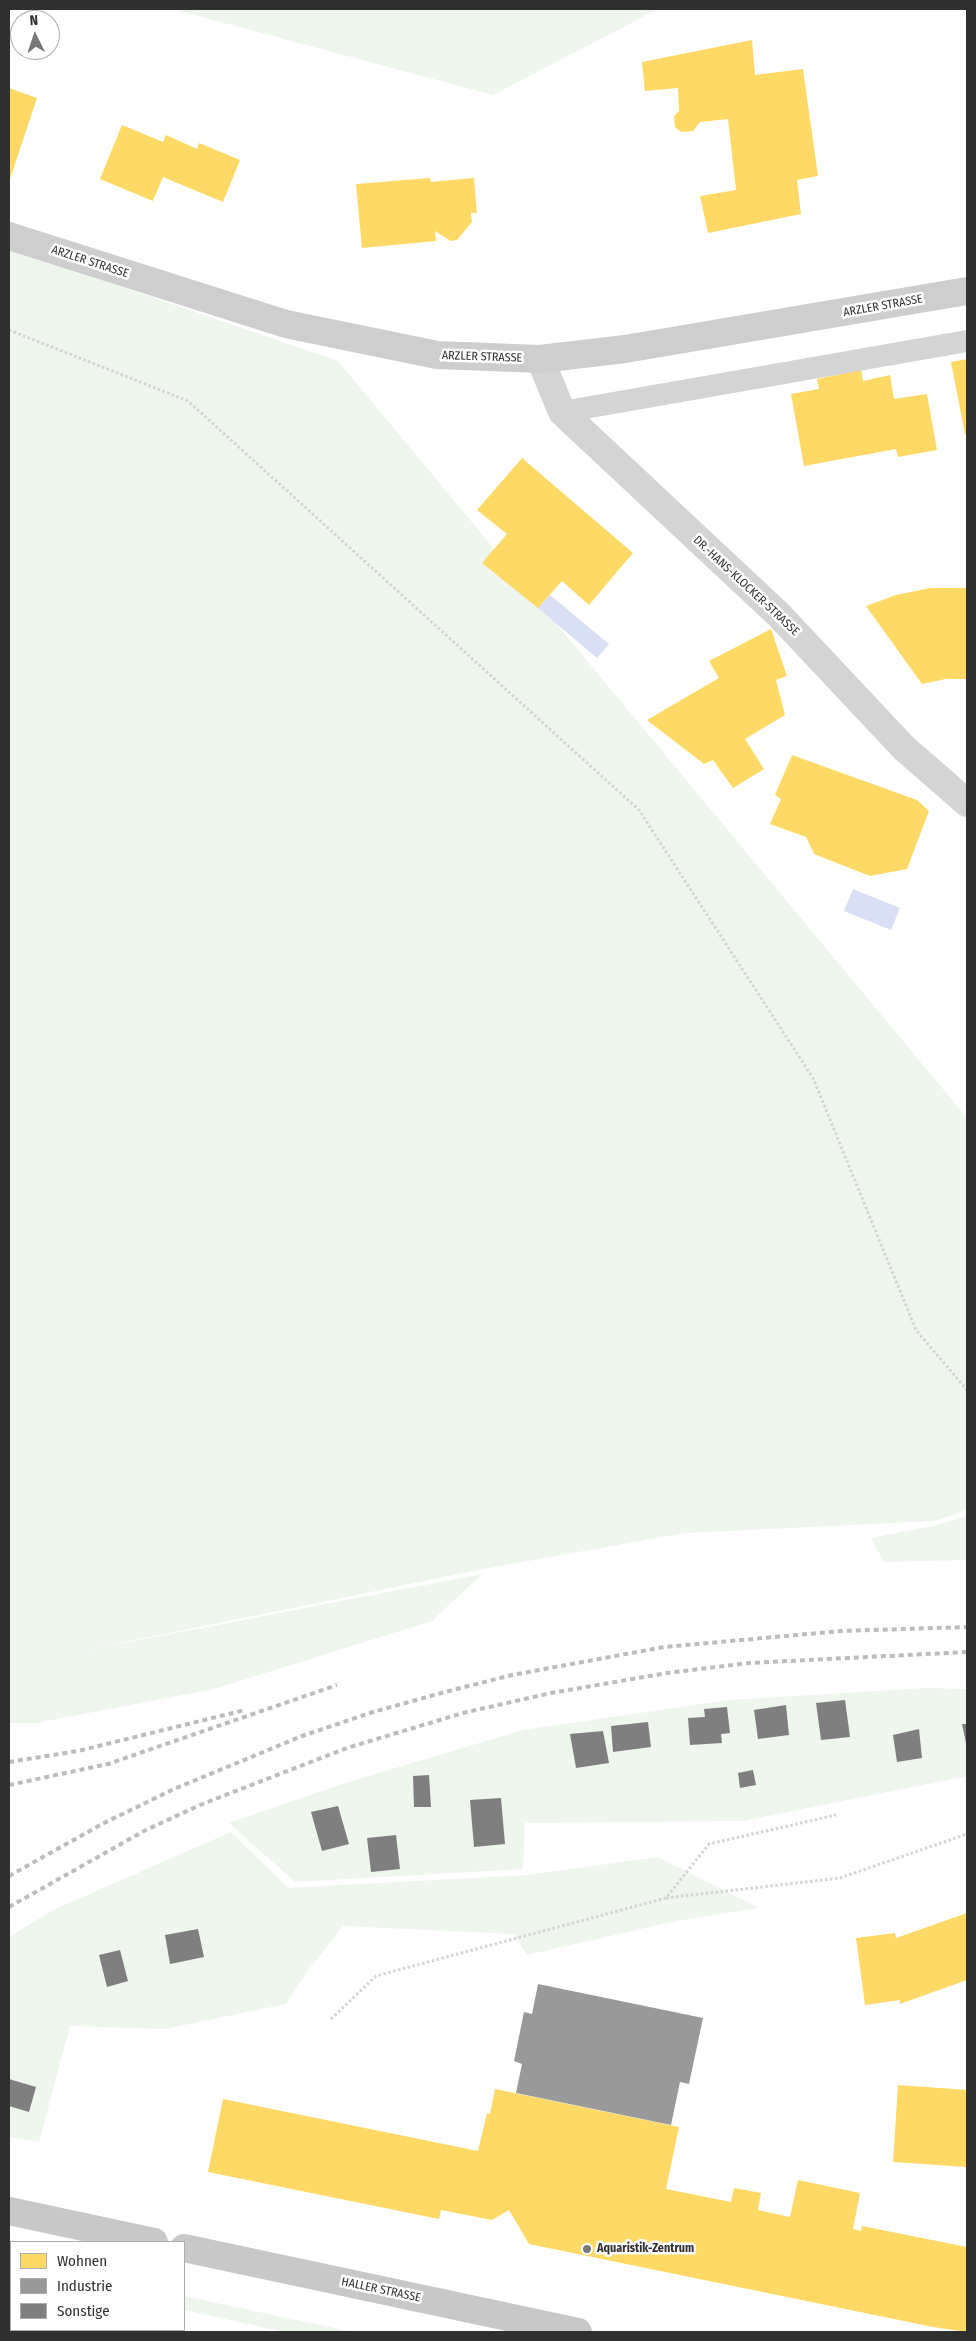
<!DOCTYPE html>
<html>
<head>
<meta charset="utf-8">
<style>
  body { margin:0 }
  #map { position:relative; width:976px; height:2341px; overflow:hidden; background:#fff; font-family:"Fira Sans Condensed",sans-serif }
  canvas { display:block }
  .frame { position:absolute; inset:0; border:10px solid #303030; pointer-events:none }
  .legend { position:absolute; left:10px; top:2241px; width:175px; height:90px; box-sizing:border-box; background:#fff; border:1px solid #acacac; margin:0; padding:6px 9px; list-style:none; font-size:15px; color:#303030 }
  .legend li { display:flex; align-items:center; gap:10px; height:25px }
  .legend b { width:25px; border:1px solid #acacac }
  .north { position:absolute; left:10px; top:10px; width:50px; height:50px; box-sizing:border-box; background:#fff; border:1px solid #acacac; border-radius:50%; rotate:356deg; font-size:14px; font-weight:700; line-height:20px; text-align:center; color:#303030 }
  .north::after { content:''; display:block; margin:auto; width:18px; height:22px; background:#787878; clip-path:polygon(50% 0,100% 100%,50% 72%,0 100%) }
</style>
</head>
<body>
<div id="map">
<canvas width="976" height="2341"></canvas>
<div class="frame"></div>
<ul class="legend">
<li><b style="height:14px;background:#ffd966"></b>Wohnen</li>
<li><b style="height:14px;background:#999"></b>Industrie</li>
<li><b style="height:14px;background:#7f7f7f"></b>Sonstige</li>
</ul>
<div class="north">N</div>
</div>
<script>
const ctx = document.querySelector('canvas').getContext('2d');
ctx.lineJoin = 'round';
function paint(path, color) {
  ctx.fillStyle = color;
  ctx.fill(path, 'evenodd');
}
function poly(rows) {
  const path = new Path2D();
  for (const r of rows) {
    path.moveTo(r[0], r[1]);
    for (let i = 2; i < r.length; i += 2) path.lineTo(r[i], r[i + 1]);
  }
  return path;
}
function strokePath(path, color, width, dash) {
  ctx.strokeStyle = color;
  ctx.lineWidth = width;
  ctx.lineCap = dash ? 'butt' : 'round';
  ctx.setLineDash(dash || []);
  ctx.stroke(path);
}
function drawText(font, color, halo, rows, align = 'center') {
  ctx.font = font + ' "Fira Sans Condensed",sans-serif';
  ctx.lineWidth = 5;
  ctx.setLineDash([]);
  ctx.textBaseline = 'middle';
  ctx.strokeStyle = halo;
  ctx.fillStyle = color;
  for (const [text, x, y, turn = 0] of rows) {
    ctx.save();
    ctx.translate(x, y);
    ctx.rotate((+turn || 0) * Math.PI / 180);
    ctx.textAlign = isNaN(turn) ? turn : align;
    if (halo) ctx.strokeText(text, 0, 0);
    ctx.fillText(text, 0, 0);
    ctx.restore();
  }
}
paint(poly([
  [172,9,658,9,493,95],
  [9,248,338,361,967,1118,967,1510,935,1521,685,1533,483,1569,72,1653,482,1574,432,1621,214,1689,36,1723,9,1723],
  [967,1516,967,1560,884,1562,871,1538,933,1526],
  [927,1688,967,1689,967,1776,743,1821,525,1823,523,1869,295,1882,229,1823,345,1783,523,1730,729,1700],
  [231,1832,288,1888,527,1875,658,1857,759,1908,676,1921,527,1955,514,1934,343,1926,309,1969,286,2004,165,2029,70,2026,39,2142,9,2137,9,1937,53,1910],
  [184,2296,353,2332,285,2332,184,2310]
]), '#eef6ed');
paint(poly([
  [550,595,609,644,597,658,538,608],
  [853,889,900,908,891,930,844,911]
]), '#d9dff4');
paint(poly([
  [752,40,755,75,803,69,818,176,797,180,801,214,708,233,700,196,736,190,728,119,700,122,693,131,681,132,675,127,674,116,679,111,678,88,645,91,642,62],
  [9,88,37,98,9,182],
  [122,125,163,142,166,135,197,149,199,143,240,160,223,202,163,177,153,201,100,179],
  [430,178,431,182,474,178,477,213,471,213,472,222,457,240,451,241,435,231,436,241,362,248,356,184],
  [967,359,967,434,965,434,951,362],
  [861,370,863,381,890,375,894,399,927,394,937,450,898,457,896,449,804,466,791,394,819,389,817,379],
  [522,458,633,553,589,605,562,581,538,608,482,563,507,534,477,510],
  [930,588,967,588,967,679,946,679,922,684,866,606,896,595],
  [771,629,787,676,776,680,785,715,745,739,764,769,733,788,713,760,704,764,647,720,719,678,709,661],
  [792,755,917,800,929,811,907,869,870,876,814,854,806,837,770,824,781,799,775,795],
  [967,1913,967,1980,900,2004,900,2000,865,2005,856,1938,895,1933,896,1938],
  [898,2085,967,2090,967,2167,893,2162],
  [495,2089,679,2127,666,2189,731,2202,734,2188,761,2193,758,2210,790,2217,798,2180,860,2193,853,2229,861,2231,862,2226,967,2247,967,2332,933,2327,529,2244,509,2210,492,2220,441,2210,439,2219,208,2172,223,2099,478,2151,487,2113,490,2114]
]), '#ffd966');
paint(poly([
  [538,1984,703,2018,689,2084,680,2082,671,2125,516,2093,522,2064,514,2061,524,2012,532,2014]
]), '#999');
paint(poly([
  [845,1700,850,1737,821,1740,816,1703],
  [786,1705,789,1735,758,1739,754,1710],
  [727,1707,730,1733,721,1734,722,1743,690,1745,688,1718,705,1717,704,1709],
  [648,1722,651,1747,613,1752,611,1726],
  [962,1724,967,1724,967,1743,966,1743],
  [919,1729,922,1758,897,1762,893,1735],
  [603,1731,609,1763,576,1768,570,1734],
  [753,1770,756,1785,740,1788,738,1773],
  [429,1775,431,1807,414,1807,413,1776],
  [501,1798,505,1844,474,1847,470,1800],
  [338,1806,349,1844,322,1851,311,1812],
  [396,1835,400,1869,371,1872,367,1838],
  [198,1929,204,1957,170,1964,165,1935],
  [120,1950,128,1981,107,1987,99,1955],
  [9,2079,36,2087,29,2112,9,2106]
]), '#7f7f7f');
strokePath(poly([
  [9,330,188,401,639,810,813,1078,916,1330,967,1390],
  [666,1898,840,1878,967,1834],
  [331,2019,376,1976,666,1898,709,1844,836,1815]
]), '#d4d4d4', 3, [2.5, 2.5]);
strokePath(poly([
  [562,412,967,341]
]), '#d4d4d4', 22);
strokePath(poly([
  [540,359,562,412,779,615,904,748,967,803]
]), '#d4d4d4', 28);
strokePath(poly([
  [9,236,286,324,437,355,540,359,625,349,967,291]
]), '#cecece', 28);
strokePath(poly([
  [9,2211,154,2242],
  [184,2248,578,2332]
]), '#c8c8c8', 28);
strokePath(poly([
  [9,1762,78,1751,245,1710],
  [9,1785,108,1764,337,1685],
  [9,1876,104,1823,174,1789,302,1736,373,1712,445,1692,512,1675,664,1647,841,1631,967,1627],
  [9,1907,144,1831,200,1805,347,1748,463,1713,551,1693,667,1673,749,1663,967,1652]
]), '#bcbcbc', 4, [5, 4]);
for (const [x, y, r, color] of [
  [587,2249,5,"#787878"]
]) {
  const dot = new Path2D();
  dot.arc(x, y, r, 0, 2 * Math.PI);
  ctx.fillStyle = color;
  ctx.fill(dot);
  strokePath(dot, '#fff', 2);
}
drawText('12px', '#303030', '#fff', [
  ["ARZLER STRASSE",90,262,18],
  ["ARZLER STRASSE",883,306,-10],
  ["ARZLER STRASSE",482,357,2],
  ["DR.-HANS-KLOCKER-STRASSE",746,586,43],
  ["HALLER STRASSE",381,2290,12]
]);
drawText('bold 12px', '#303030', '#fff', [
  ["Aquaristik-Zentrum",597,2249]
], 'left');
</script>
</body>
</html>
